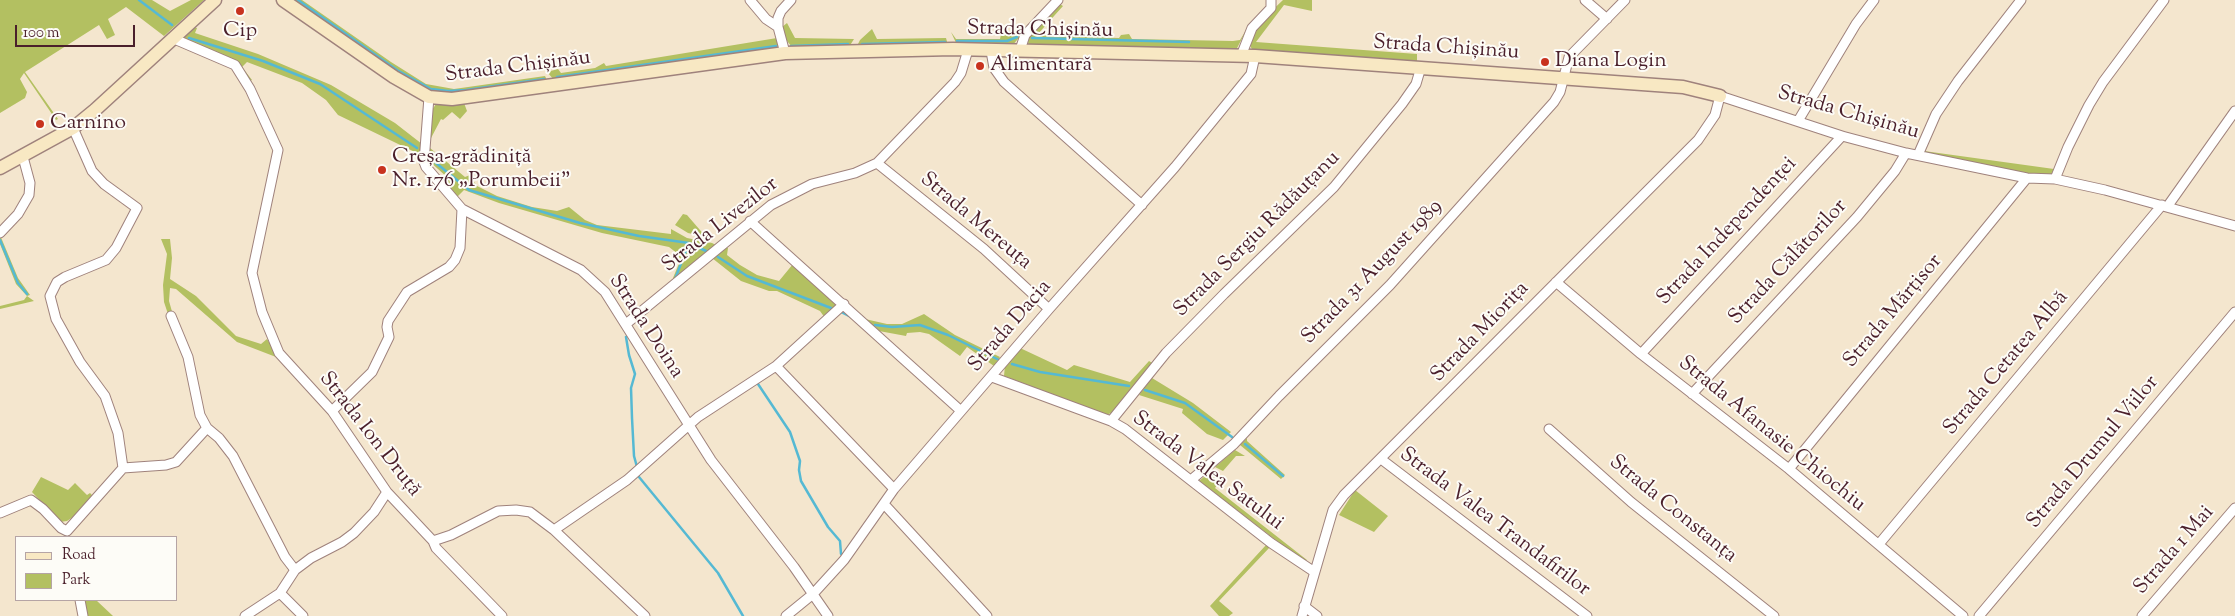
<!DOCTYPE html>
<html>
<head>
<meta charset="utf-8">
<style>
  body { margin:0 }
  #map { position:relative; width:2235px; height:616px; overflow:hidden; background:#f4e6ce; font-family:"Sorts Mill Goudy",serif }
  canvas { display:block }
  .legend { position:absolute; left:15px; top:536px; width:162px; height:65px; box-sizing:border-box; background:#fdfcf7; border:1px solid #b5a4a5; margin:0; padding:6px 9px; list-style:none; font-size:15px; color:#4a1f2b }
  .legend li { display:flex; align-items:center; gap:10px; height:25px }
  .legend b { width:25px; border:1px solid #b5a4a5 }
  .scale { position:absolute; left:15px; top:25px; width:120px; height:22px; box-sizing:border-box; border:2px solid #4a1f2b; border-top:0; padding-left:6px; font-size:15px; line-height:18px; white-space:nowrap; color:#4a1f2b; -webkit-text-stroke:4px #fdfcf7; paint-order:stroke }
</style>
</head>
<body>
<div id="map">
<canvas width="2235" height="616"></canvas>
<ul class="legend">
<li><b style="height:6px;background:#f8e8c3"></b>Road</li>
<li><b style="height:14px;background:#b3c061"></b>Park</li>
</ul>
<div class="scale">100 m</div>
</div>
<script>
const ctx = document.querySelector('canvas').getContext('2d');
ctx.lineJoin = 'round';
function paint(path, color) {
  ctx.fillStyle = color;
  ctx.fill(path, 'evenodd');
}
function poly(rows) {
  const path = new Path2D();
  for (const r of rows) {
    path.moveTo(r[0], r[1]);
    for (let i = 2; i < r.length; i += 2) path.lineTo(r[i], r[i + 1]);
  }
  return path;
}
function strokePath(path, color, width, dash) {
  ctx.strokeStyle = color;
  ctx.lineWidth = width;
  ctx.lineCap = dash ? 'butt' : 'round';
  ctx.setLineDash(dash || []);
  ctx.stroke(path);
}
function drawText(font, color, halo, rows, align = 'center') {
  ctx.font = font + ' "Sorts Mill Goudy",serif';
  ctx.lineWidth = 4;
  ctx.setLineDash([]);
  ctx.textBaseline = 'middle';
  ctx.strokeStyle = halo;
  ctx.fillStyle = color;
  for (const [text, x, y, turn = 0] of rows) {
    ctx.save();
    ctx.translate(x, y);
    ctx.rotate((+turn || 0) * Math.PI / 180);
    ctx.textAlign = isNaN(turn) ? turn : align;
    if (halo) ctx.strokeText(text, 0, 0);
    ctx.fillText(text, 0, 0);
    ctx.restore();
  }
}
paint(poly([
  [0,0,152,0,170,11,191,0,204,0,164,36,126,7,108,19,115,35,107,39,99,25,25,72,58,119,56,120,24,73,20,79,27,92,25,98,0,113],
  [294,0,302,0,391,62,426,84,454,89,545,76,548,82,457,95,426,91,399,75],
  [1283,0,1312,0,1312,11,1284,5,1256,42,1417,54,1417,63,1253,51,1248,42,1260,22],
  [1058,3,1063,6,1037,35,1119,38,1121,35,1129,34,1132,39,1233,41,1240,40,1248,27,1236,50,1029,47,1028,42,1031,31],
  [787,23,795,38,854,39,849,47,792,47,787,41,782,27],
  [194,27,197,28,195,33,258,54,331,85,395,123,422,144,421,155,338,115,326,100,302,83,247,62,242,67,252,80,250,81,239,67,181,39],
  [872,29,877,39,946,38,948,45,857,46,860,40],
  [1002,30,1022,34,1012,46,957,45,951,32,956,39,1000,39],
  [777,38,779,43,776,50,555,81,547,72,558,69,561,73,595,68,604,63,606,66],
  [464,103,467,111,460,119,452,112,443,120,441,119,430,140,430,148,465,177,470,175,477,186,497,196,532,207,557,211,569,207,585,220,597,225,671,234,671,229,687,238,712,243,716,245,676,280,673,278,680,261,678,254,669,247,602,233,499,203,464,190,457,197,448,186,448,178,428,160,432,110,436,104],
  [1924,151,2054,169,2050,176,2027,175,1924,153],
  [683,214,687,215,706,237,688,233,675,225],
  [0,235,18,278,30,295,27,296,34,301,0,309,0,306,24,300,27,296,16,284,0,244],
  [161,239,170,239,172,258,170,279,196,296,236,336,261,344,267,339,278,356,276,357,237,342,176,289,170,288,169,301,173,315,169,317,164,302,163,285,167,254],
  [724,248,728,248,727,255,740,265,757,275,779,281,793,264,837,302,836,305,825,318,820,311,777,291,769,291,741,281,712,258],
  [924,314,955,335,1000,357,994,366,967,347,960,356,929,334,920,332,907,333,906,336,879,331,865,319,887,324,902,324],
  [1020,348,1067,370,1074,365,1130,382,1149,361,1154,364,1118,409,1107,415,1004,376,1005,365],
  [1152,378,1193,403,1231,432,1223,440,1207,434,1182,413,1183,409,1139,395],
  [1247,438,1247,441,1285,475,1281,479,1240,445],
  [1235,450,1245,456,1236,456,1223,471,1215,467],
  [1210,472,1222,479,1215,488,1307,560,1303,561,1199,481],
  [41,477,68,490,75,483,87,495,90,493,93,496,79,513,67,521,60,522,32,492],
  [1355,490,1388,516,1374,532,1339,515],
  [1266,545,1270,547,1219,601,1233,613,1229,616,1219,616,1210,606],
  [83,600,96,600,113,616,86,616]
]), '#b3c061');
strokePath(poly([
  [139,0,172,25],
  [298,0,397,70,431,89,448,91,466,90,544,79],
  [189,38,263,61,320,84,417,148],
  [1032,38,1189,42],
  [957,41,1007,41,1017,37],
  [862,44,945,42],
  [791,46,848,44],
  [557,77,776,46],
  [430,158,469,190,580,223,639,236,689,243,706,251],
  [0,240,18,283,27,294],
  [718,257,747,276,831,308],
  [675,279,689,243],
  [841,312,851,317],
  [875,325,892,327,920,325,948,335,999,360],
  [626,337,629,355,635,374,631,388,632,418,634,456,637,467],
  [1012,364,1040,372,1129,386],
  [758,384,790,432,800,461,799,470,801,481,828,527,840,541,841,554],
  [1145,390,1185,403,1232,437],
  [1245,444,1283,476],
  [639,477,718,573,743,616]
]), '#55b9d3', 2.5);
const street = poly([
  [750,0,766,19,778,27],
  [1585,0,1607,19],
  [172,38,235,65,250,89,278,150,252,273,262,312,279,353,332,411,387,492,433,541,436,548,502,616],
  [1020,50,1025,35,1058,0],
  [991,51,994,68,1004,82,1142,205],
  [785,53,778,27,778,18,781,11,791,0],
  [1241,56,1252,28,1271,8,1271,0],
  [429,97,424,162,426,167,462,209,581,270,605,292,711,460,794,567,828,616],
  [1798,121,1856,24,1874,0],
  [73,128,92,171,104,184,137,208,116,248,106,260,65,277,57,282,50,296,56,319,80,362,105,396,118,433,123,468],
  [1918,155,1936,114,1958,81,2021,0],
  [877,163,984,249,1049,309],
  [2055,179,2068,147,2089,105,2103,82,2164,0],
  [2167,207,2235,111],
  [750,221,961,411],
  [0,233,18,214,29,195,30,183,23,157],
  [1556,282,1641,354,1789,469,1963,616],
  [171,316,188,357,200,415,207,428,219,438,233,456,285,557,295,570],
  [626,324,771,205,812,184,855,173,877,163,955,82,961,73,968,50],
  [1641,354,1842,136],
  [776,366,894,489],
  [992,377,1111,421,1125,429,1271,543,1313,571],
  [1692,394,1857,217,1895,171,1906,153],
  [332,411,372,372,389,337,387,327,388,321,407,292,449,267,455,260,460,248,462,209],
  [1111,421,1166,353,1224,294,1334,187,1402,104,1416,84,1421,67],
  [1549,429,1631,502,1774,616],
  [1381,459,1587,616],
  [123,468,166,465,176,462,207,428],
  [1789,469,2027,178],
  [1191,480,1234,444,1279,396,1390,285,1554,102,1560,92,1569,57,1625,0],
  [884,504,987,616],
  [0,513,31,500,43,509,61,528,67,531],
  [554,530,645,616],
  [67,531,123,468],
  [433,541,451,535,498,511,516,510,530,512,554,530,627,480,698,417,776,366,844,304],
  [1879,544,2162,205],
  [280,593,303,616],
  [80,600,83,616],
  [1304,606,1317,616],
  [245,616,280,593,295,570,311,558,342,542,354,533,374,512,387,492],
  [786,616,813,594,844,560,894,489,1049,309,1175,167,1251,74,1255,56],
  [1302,616,1333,510,1344,495,1698,140,1715,115,1720,96,1842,136,1906,153,2027,178,2055,179,2105,190,2235,226],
  [1979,616,2235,312],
  [2142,616,2235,508]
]);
const secondary = poly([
  [283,0,394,77,429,97,452,99,785,53,953,49,1255,56,1683,87,1720,96],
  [0,168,73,128,95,110,215,0]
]);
strokePath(street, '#9f827c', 11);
strokePath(secondary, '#9f827c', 15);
strokePath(street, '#fff', 9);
strokePath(secondary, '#f8e8c3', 12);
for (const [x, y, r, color] of [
  [240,11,5,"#c8321e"],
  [1545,62,5,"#c8321e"],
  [980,66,5,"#c8321e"],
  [40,124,5,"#c8321e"],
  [382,170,5,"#c8321e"]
]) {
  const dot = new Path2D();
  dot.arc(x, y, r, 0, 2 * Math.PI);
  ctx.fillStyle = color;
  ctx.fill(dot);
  strokePath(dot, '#fdfcf7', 2);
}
drawText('21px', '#4a1f2b', '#fdfcf7', [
  ["Strada Chișinău",1040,31,1],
  ["Strada Chișinău",1446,49,4],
  ["Strada Chișinău",518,68,-7],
  ["Strada Chișinău",1848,114,16],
  ["Strada Mereuța",975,222,40],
  ["Strada Livezilor",721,226,-38],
  ["Strada Independenței",1728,232,-47],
  ["Strada Sergiu Rădăuțanu",1258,235,-45],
  ["Strada Călătorilor",1789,263,-47],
  ["Strada 31 August 1989",1373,273,-46],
  ["Strada Mărțisor",1894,312,-50],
  ["Strada Doina",645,327,57],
  ["Strada Dacia",1011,327,-49],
  ["Strada Miorița",1481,333,-46],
  ["Strada Cetatea Albă",2007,364,-50],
  ["Strada Ion Druță",369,435,52],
  ["Strada Afanasie Chiochiu",1771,435,39],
  ["Strada Drumul Viilor",2094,453,-50],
  ["Strada Valea Satului",1207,472,37],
  ["Strada Constanța",1672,510,39],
  ["Strada Valea Trandafirilor",1494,523,37],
  ["Strada 1 Mai",2175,551,-49]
]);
drawText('21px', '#4a1f2b', '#fdfcf7', [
  ["Cip",240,32,"center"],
  ["Diana Login",1555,62],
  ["Alimentară",990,66],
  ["Carnino",50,124],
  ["Creşa-grădiniţă",392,158],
  ["Nr. 176 „Porumbeii”",392,182]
], 'left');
</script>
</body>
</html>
